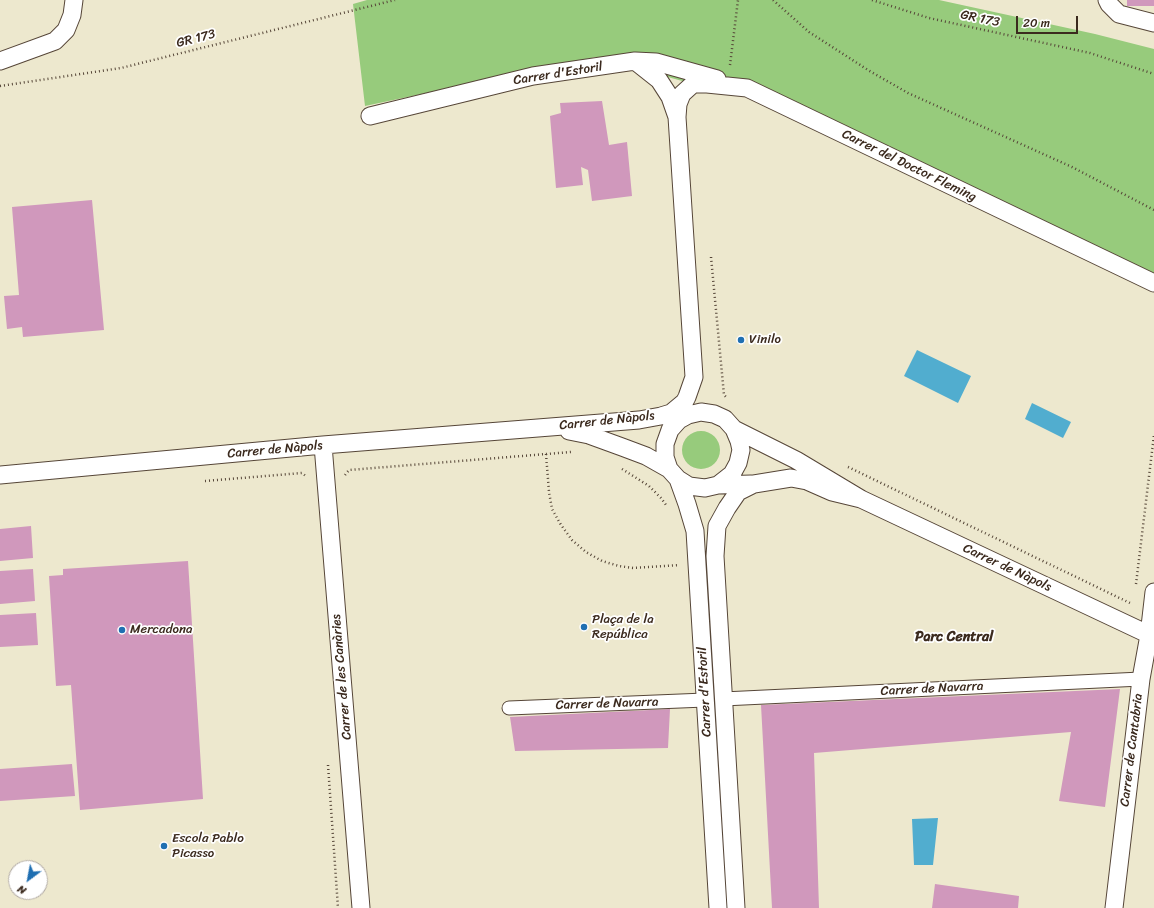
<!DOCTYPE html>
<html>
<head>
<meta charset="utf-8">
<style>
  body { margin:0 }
  #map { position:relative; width:1154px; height:908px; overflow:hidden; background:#ede8ce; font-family:Sriracha,sans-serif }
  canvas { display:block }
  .north { position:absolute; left:8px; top:860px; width:40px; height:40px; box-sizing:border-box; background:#fff; border:1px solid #b1aaa5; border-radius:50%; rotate:212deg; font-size:11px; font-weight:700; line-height:16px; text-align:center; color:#3b2a1e }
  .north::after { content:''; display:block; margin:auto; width:14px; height:18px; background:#1f6fb2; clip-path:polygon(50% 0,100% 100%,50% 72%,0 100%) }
  .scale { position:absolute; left:1016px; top:16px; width:62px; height:18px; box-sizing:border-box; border:2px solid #3b2a1e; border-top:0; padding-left:5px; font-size:12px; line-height:14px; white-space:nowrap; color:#3b2a1e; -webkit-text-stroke:3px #fff; paint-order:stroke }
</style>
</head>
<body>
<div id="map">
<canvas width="1154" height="908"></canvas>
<div class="north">N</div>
<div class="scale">20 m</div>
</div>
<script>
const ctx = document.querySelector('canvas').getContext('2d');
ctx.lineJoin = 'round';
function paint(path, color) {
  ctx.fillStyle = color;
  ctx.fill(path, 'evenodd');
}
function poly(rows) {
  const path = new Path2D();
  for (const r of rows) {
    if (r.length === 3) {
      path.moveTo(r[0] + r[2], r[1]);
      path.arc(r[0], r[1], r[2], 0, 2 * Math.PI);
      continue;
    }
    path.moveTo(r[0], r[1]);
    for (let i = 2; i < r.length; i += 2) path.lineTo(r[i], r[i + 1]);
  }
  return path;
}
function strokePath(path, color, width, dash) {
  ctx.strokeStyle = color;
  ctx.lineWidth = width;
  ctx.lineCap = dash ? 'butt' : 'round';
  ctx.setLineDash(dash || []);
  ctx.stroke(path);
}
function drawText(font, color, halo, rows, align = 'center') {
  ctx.font = font + ' Sriracha,sans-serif';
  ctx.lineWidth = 3.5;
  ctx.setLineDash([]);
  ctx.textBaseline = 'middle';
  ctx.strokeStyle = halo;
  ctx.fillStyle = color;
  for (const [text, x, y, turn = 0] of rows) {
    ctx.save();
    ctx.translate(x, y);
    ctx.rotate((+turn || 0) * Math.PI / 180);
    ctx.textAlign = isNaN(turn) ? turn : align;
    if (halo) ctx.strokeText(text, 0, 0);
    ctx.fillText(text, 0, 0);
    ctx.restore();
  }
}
paint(poly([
  [367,0,939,0,1095,34,1154,49,1154,283,747,88,693,84,596,57,365,106,353,4],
  [701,450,19]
]), '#97cb7c');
paint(poly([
  [917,350,971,376,958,403,904,376],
  [1032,403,1071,422,1063,438,1025,419],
  [938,818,933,865,914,865,912,819]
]), '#51adcf');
paint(poly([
  [1127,0,1154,0,1154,6,1127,6],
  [602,101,609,145,627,142,632,196,592,201,588,170,581,167,583,185,556,188,550,116,561,113,560,103],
  [92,200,104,330,23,337,22,327,7,329,4,296,19,295,12,207],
  [31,526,33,558,0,561,0,529],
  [188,561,203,799,80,810,71,685,56,686,49,576,63,575,63,569],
  [33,569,35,601,0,604,0,571],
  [36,613,38,645,0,647,0,615],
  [1120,689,1105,807,1059,801,1071,732,814,753,819,908,772,908,761,705],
  [670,709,668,748,515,751,510,717],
  [72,764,75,796,0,801,0,769],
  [935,884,1019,896,1018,908,932,908]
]), '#d098bc');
const pedestrian = poly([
  [723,699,1141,679],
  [509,708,705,700]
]);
const minor = poly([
  [1107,0,1109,4,1119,14,1154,23],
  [0,61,55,41,66,30,72,15,74,0],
  [635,61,659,80,670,97,677,117],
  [370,116,533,76,635,61,656,62,717,79],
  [734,429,796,460,861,499,1154,637],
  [670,430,687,397,694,377,677,117,678,104,682,94,693,84,707,84,747,88,1154,283],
  [569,431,589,435,622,447,646,456,669,469],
  [323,445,361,908],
  [0,475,323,445,639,420,661,416,671,413,683,403],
  [678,479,687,504,695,531,718,908],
  [718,485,732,474,738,463,741,450,739,441,734,429,725,419,714,414,701,412,688,415,679,420,670,430,665,444,665,457,669,469,678,479,689,486,705,488,718,485,751,484],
  [736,908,715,556,717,526,727,508,738,492,754,484,791,478,807,481,832,492,861,499],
  [1114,908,1141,679,1149,635,1154,592]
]);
strokePath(pedestrian, '#564638', 15);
strokePath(minor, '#564638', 19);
strokePath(poly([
  [773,0,809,32,868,70,908,93,1072,167,1154,210],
  [872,0,929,18,1090,53,1154,74],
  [730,65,738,0],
  [0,86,121,68,395,0],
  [711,257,724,395,726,397],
  [546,454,549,492,552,509,561,525,572,540,586,552,602,561,619,566,633,568,679,565],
  [848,467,1130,603],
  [622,469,649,486,661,498,666,505],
  [345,475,349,470,571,452],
  [205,481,302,473,307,477],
  [1136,584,1154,435],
  [328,765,338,908]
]), '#564638', 2.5, [1, 3]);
strokePath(pedestrian, '#fff', 13);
strokePath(minor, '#fff', 17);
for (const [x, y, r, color] of [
  [741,340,4,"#1f6fb2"],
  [584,627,4,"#1f6fb2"],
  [122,630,4,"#1f6fb2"],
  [164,846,4,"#1f6fb2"]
]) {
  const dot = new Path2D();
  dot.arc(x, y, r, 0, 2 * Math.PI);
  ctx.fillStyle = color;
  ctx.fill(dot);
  strokePath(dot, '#fff', 1.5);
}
drawText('13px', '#3b2a1e', '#fff', [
  ["GR 173",980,19,12],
  ["GR 173",196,39,-14],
  ["Carrer d'Estoril",558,74,-9],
  ["Carrer del Doctor Fleming",909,166,26],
  ["Carrer de Nàpols",607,421,-6],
  ["Carrer de Nàpols",275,450,-5],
  ["Carrer de Nàpols",1007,568,25],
  ["Carrer de les Canàries",342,677,-95],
  ["Carrer de Navarra",932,689,-3],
  ["Carrer d'Estoril",705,692,-93],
  ["Carrer de Navarra",607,704,-2],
  ["Carrer de Cantabria",1132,750,-83]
]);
drawText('13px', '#3b2a1e', '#fff', [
  ["Vinilo",749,340],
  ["Plaça de la",592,620],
  ["República",592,635],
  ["Mercadona",130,630],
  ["Escola Pablo",172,839],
  ["Picasso",172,854]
], 'left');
drawText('bold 14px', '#3b2a1e', '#fff', [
  ["Parc Central",954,637]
]);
</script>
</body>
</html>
